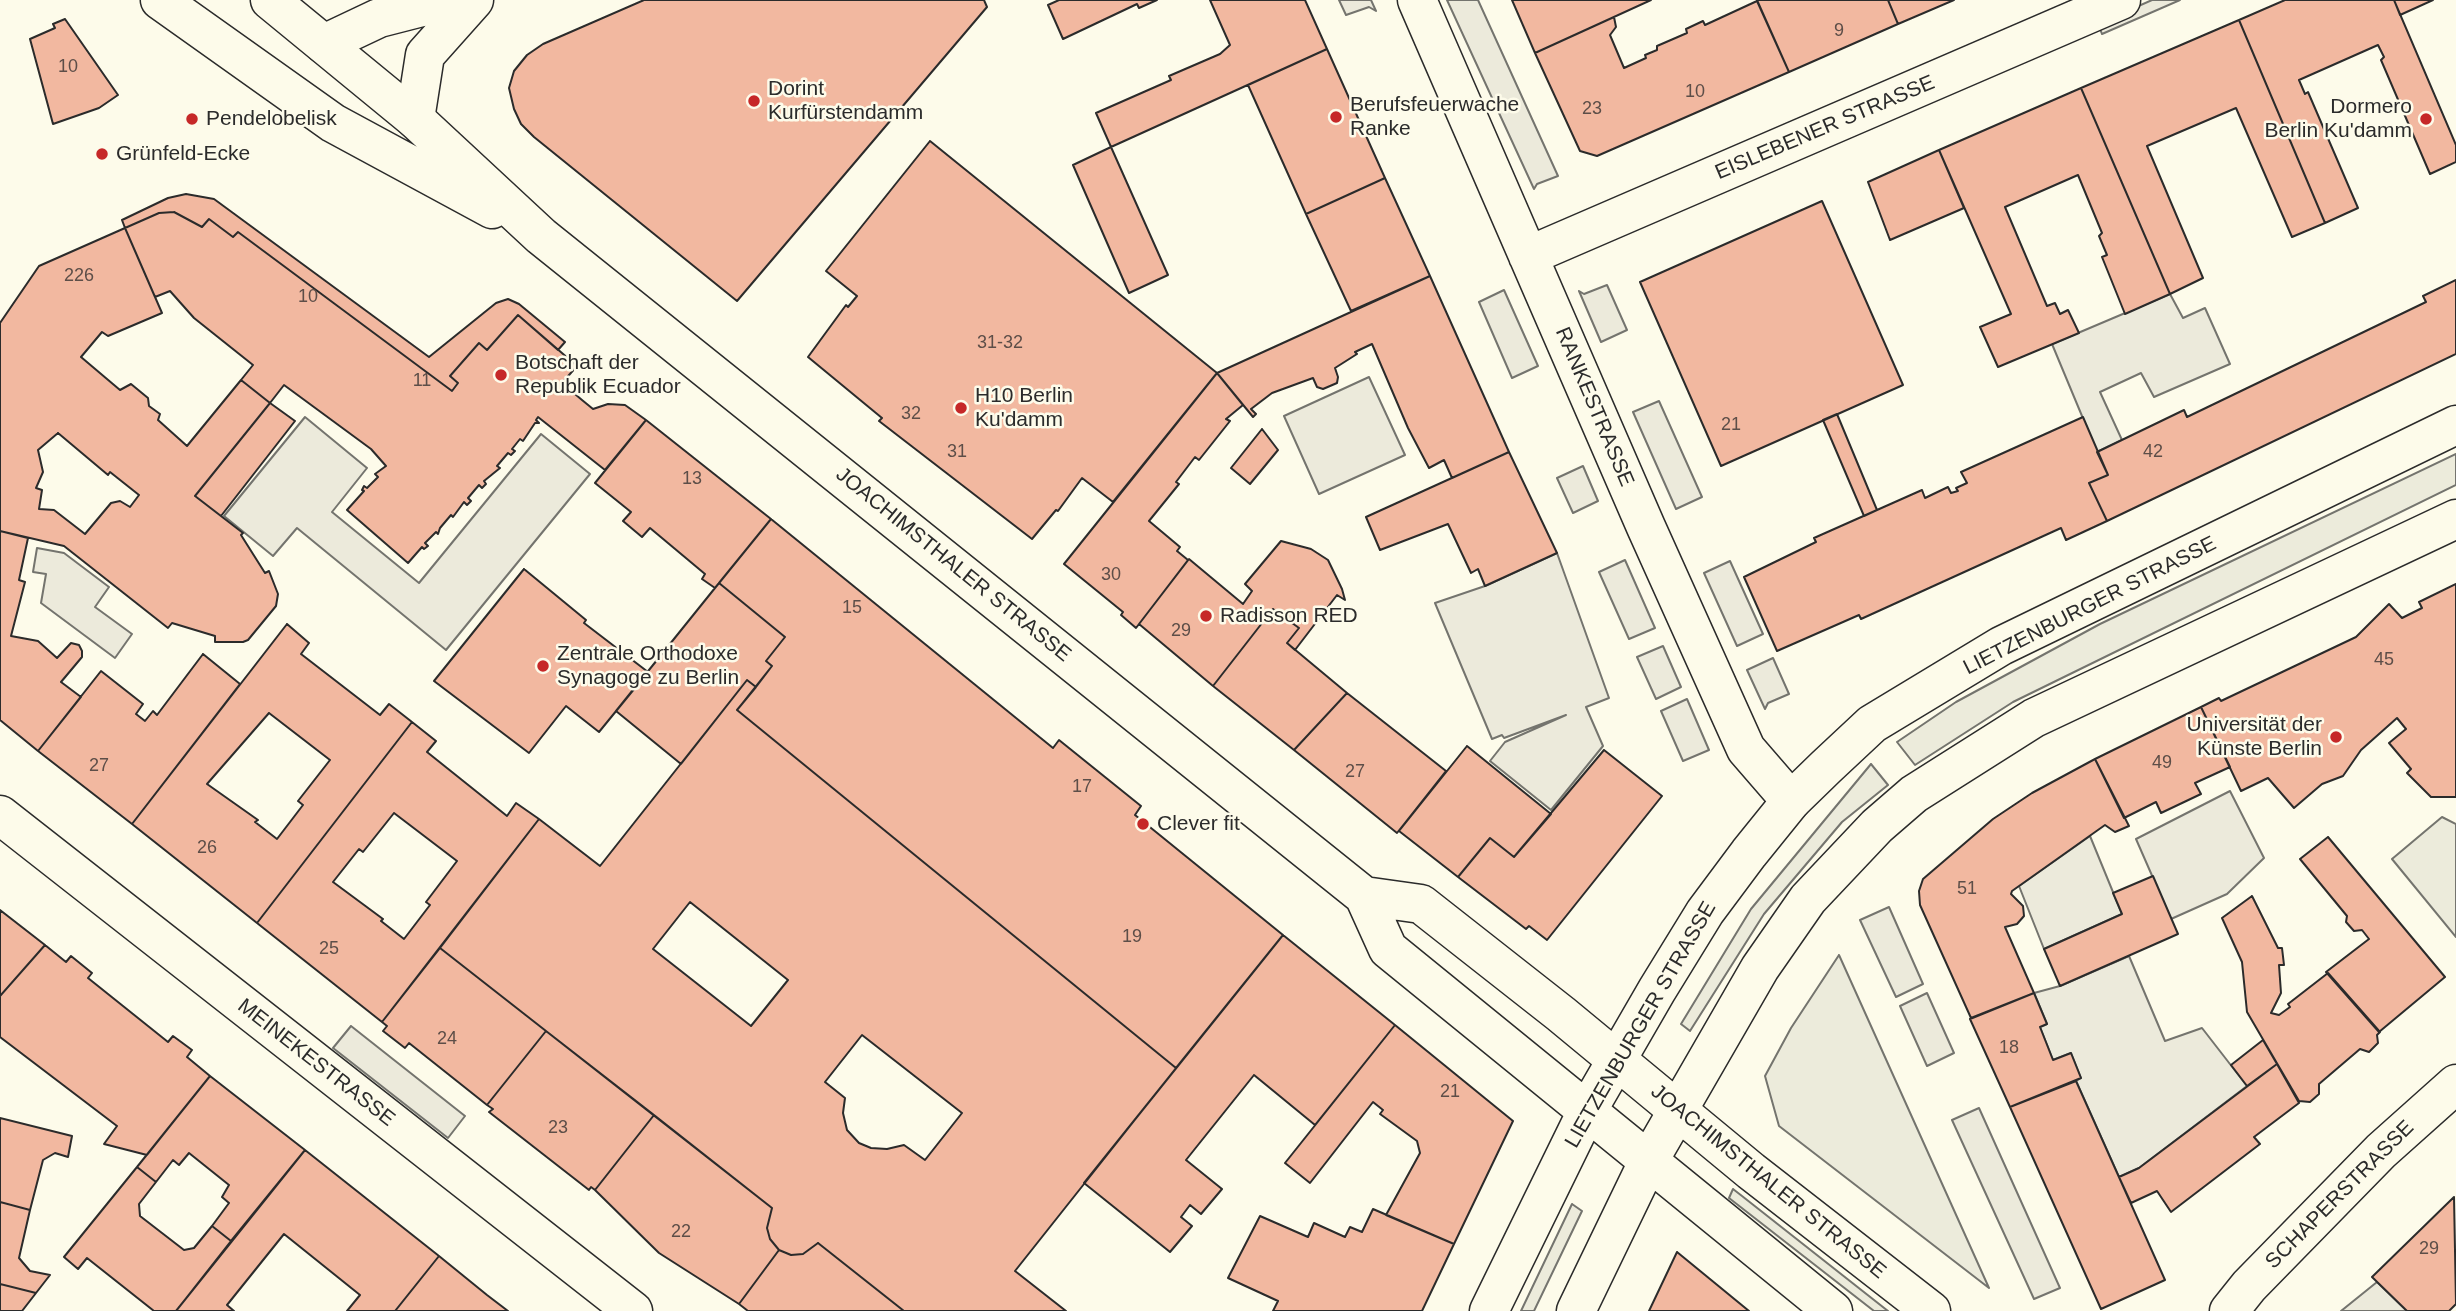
<!DOCTYPE html>
<html>
<head>
<meta charset="utf-8">
<style>
  body { margin:0 }
  canvas { display:block; background:#fdfbea }
</style>
</head>
<body>
<canvas width="2456" height="1311"></canvas>
<script>
const ctx = document.querySelector('canvas').getContext('2d');
ctx.lineJoin = 'round';
function paint(path, color) {
  ctx.fillStyle = color;
  ctx.fill(path, 'evenodd');
}
function poly(rows) {
  const path = new Path2D();
  for (const r of rows) {
    path.moveTo(r[0], r[1]);
    for (let i = 2; i < r.length; i += 2) path.lineTo(r[i], r[i + 1]);
  }
  return path;
}
function strokePath(path, color, width, dash) {
  ctx.strokeStyle = color;
  ctx.lineWidth = width;
  ctx.lineCap = dash ? 'butt' : 'round';
  ctx.setLineDash(dash || []);
  ctx.stroke(path);
}
function drawText(font, color, halo, rows, align = 'center') {
  ctx.font = font + ' Helvetica,sans-serif';
  ctx.lineWidth = 5;
  ctx.setLineDash([]);
  ctx.textBaseline = 'middle';
  ctx.strokeStyle = halo;
  ctx.fillStyle = color;
  for (const [text, x, y, turn = 0] of rows) {
    ctx.save();
    ctx.translate(x, y);
    ctx.rotate((+turn || 0) * Math.PI / 180);
    ctx.textAlign = isNaN(turn) ? turn : align;
    if (halo) ctx.strokeText(text, 0, 0);
    ctx.fillText(text, 0, 0);
    ctx.restore();
  }
}
const green = poly([
  [2456,454,2456,485,2013,702,1915,765,1897,742,1956,702,2100,624,2456,454],
  [1871,764,1888,785,1842,822,1764,914,1690,1031,1681,1024,1751,909,1871,764],
  [2442,817,2456,824,2456,937,2392,859,2442,817],
  [1839,955,1989,1288,1779,1126,1765,1076,1791,1028,1839,955],
  [1733,1189,1742,1196,1888,1311,1874,1311,1779,1237,1729,1198,1733,1189],
  [1572,1204,1582,1211,1534,1311,1521,1311,1572,1204]
]);
paint(green, '#ecebdb');
strokePath(green, '#74746e', 2);
const parking = poly([
  [1339,0,1371,0,1376,11,1369,7,1346,15,1339,0],
  [1447,0,1478,0,1558,176,1537,184,1534,189,1447,0],
  [2152,0,2180,0,2102,34,2098,24,2152,0],
  [1607,285,1627,330,1601,342,1579,291,1584,294,1607,285],
  [1504,290,1538,366,1512,378,1479,302,1504,290],
  [2170,294,2183,318,2205,308,2230,364,2154,397,2141,373,2100,392,2122,440,2097,452,2052,344,2170,294],
  [1369,377,1405,455,1319,494,1284,416,1369,377],
  [1659,401,1702,497,1676,509,1633,412,1659,401],
  [305,417,367,468,332,512,419,583,541,434,590,474,446,650,297,528,273,556,224,516,305,417],
  [1583,466,1598,501,1573,513,1557,478,1583,466],
  [37,548,64,553,109,587,95,607,132,634,115,658,41,603,46,574,33,572,37,548],
  [1557,553,1609,698,1586,707,1603,746,1551,810,1490,761,1505,742,1566,715,1504,738,1502,735,1492,739,1435,603,1485,586,1557,553],
  [1625,560,1655,628,1629,639,1599,572,1625,560],
  [1730,561,1763,634,1737,646,1704,573,1730,561],
  [1663,646,1681,687,1656,699,1637,657,1663,646],
  [1773,658,1789,694,1768,703,1765,709,1747,670,1773,658],
  [1687,699,1709,750,1683,761,1661,711,1687,699],
  [2230,791,2264,858,2227,894,2171,919,2136,839,2230,791],
  [2090,836,2122,914,2044,949,2019,886,2090,836],
  [1889,907,1923,984,1896,997,1860,920,1889,907],
  [2129,956,2165,1041,2202,1028,2247,1086,2139,1168,2119,1177,2076,1081,2081,1078,2071,1053,2053,1060,2040,1027,2047,1024,2034,993,2060,986,2129,956],
  [1927,993,1954,1053,1927,1066,1900,1006,1927,993],
  [351,1026,465,1116,448,1138,333,1048,351,1026],
  [1979,1108,2060,1288,2034,1299,1952,1120,1979,1108],
  [2377,1282,2407,1311,2341,1311,2377,1282]
]);
paint(parking, '#eceadb');
strokePath(parking, '#74746e', 2);
const building = poly([
  [644,0,984,0,987,7,737,301,534,137,521,124,514,109,509,88,514,71,527,55,543,44,644,0],
  [1059,0,1157,0,1139,8,1137,4,1063,39,1048,5,1059,0],
  [1210,0,1305,0,1327,49,1111,147,1096,113,1171,80,1169,76,1220,54,1230,45,1210,0],
  [1512,0,1651,0,1535,53,1512,0],
  [1757,0,1888,0,1898,24,1789,72,1757,0],
  [1888,0,1954,0,1898,24,1888,0],
  [2285,0,2394,0,2456,145,2456,162,2430,174,2381,60,2384,57,2378,45,2299,80,2305,94,2308,92,2358,208,2325,223,2239,20,2285,0],
  [2394,0,2433,0,2400,15,2394,0],
  [1757,1,1789,72,1597,156,1580,151,1535,53,1614,17,1616,27,1610,35,1624,68,1646,58,1645,55,1657,50,1657,46,1687,33,1686,29,1703,21,1705,25,1757,1],
  [65,19,118,95,99,108,53,124,30,39,55,28,53,24,65,19],
  [2239,20,2325,223,2292,237,2236,108,2147,146,2203,278,2170,294,2081,88,2239,20],
  [1327,49,1385,178,1306,214,1248,85,1327,49],
  [2081,88,2170,294,2125,314,2102,257,2107,255,2099,236,2102,233,2078,175,2005,207,2047,306,2055,303,2060,314,2068,310,2079,333,1998,367,1980,327,2011,314,1939,150,2081,88],
  [930,141,1217,373,1113,502,1082,478,1058,511,1056,510,1032,539,879,421,882,418,808,357,846,305,848,307,857,296,826,271,930,141],
  [1111,147,1168,275,1129,293,1073,165,1111,147],
  [1939,150,1964,208,1890,240,1868,182,1939,150],
  [1385,178,1430,276,1351,311,1306,214,1385,178],
  [186,194,214,199,429,357,496,303,508,299,519,304,565,342,558,350,518,315,487,350,479,343,450,376,458,383,452,391,238,232,233,237,209,219,202,227,174,212,159,213,125,228,122,220,168,198,186,194],
  [1822,201,1903,385,1721,466,1640,282,1822,201],
  [174,212,202,227,209,219,233,237,238,232,452,391,458,383,450,376,479,343,487,350,518,315,577,366,562,383,582,400,593,409,608,404,625,405,646,420,605,470,538,417,536,420,539,423,535,423,523,441,520,439,512,449,515,451,511,455,508,453,497,466,500,468,484,481,486,484,482,488,479,485,468,498,471,501,467,505,464,502,453,517,451,515,440,528,438,534,436,532,425,543,428,546,424,549,422,547,408,563,347,510,364,491,362,490,364,486,367,488,378,477,375,474,386,466,371,449,284,385,270,403,241,380,253,365,194,318,170,291,155,297,125,228,159,213,174,212],
  [125,228,162,313,108,336,102,332,81,357,120,390,131,384,148,398,149,406,160,414,158,420,187,446,241,380,270,403,195,496,243,533,241,535,265,573,269,571,278,594,276,606,248,640,243,642,215,642,215,636,172,623,168,628,64,546,0,531,0,323,39,266,125,228],
  [58,433,108,475,110,472,139,495,130,507,120,501,111,503,85,534,54,510,39,509,42,490,36,488,43,472,38,450,58,433],
  [1430,276,1509,452,1452,478,1444,460,1429,468,1408,428,1372,344,1355,352,1357,354,1335,368,1338,377,1337,383,1323,389,1317,387,1313,378,1272,393,1251,409,1256,414,1253,417,1217,373,1430,276],
  [2456,280,2456,354,2107,521,2089,483,2108,475,2097,452,2184,410,2187,417,2426,302,2423,296,2456,280],
  [1217,373,1243,405,1226,419,1230,421,1199,460,1195,457,1176,482,1179,484,1149,521,1180,547,1177,551,1188,560,1136,628,1121,615,1123,612,1064,564,1217,373],
  [270,403,295,421,221,516,195,496,270,403],
  [1837,414,1877,510,1864,516,1823,420,1837,414],
  [2083,417,2108,475,2089,483,2107,521,2066,540,2061,528,1861,619,1859,615,1777,651,1744,577,1816,542,1814,538,1922,490,1925,498,1948,487,1951,493,1958,491,1956,488,1967,483,1961,472,2083,417],
  [646,420,771,519,715,588,702,579,705,574,650,528,642,537,623,521,631,512,595,483,646,420],
  [1262,429,1278,450,1250,484,1231,468,1262,429],
  [1509,452,1557,553,1485,586,1478,569,1471,573,1448,524,1380,550,1366,517,1509,452],
  [771,519,1053,748,1059,740,1141,806,1135,815,1283,935,1176,1068,737,710,772,666,766,661,785,637,719,583,771,519],
  [0,531,28,538,19,580,25,582,11,636,38,641,57,658,71,643,79,645,82,651,82,657,61,682,81,697,38,751,0,720,0,531],
  [1281,541,1311,549,1328,560,1342,589,1345,600,1337,595,1295,650,1287,643,1299,628,1273,609,1213,686,1139,624,1189,559,1243,604,1252,591,1245,584,1281,541],
  [524,569,586,620,584,623,648,672,599,732,566,706,529,753,434,681,524,569],
  [719,583,785,637,766,661,772,666,756,687,747,680,681,764,616,711,719,583],
  [2456,584,2456,797,2431,797,2407,773,2411,769,2389,743,2406,729,2397,718,2361,750,2343,776,2322,784,2294,808,2268,778,2241,791,2201,707,2219,698,2221,701,2356,637,2389,604,2402,618,2422,608,2419,602,2456,584],
  [1273,609,1299,628,1287,643,1347,693,1294,750,1213,686,1273,609],
  [287,624,309,643,301,654,380,715,389,704,412,722,257,923,132,824,287,624],
  [269,713,330,760,298,801,303,805,277,839,255,822,258,820,207,784,269,713],
  [203,654,240,684,132,824,38,751,101,671,143,704,136,714,145,721,153,711,157,715,203,654],
  [747,680,756,687,737,710,1176,1068,1015,1271,1066,1311,904,1311,818,1243,803,1254,791,1255,779,1250,770,1239,767,1228,772,1208,440,948,539,819,600,866,747,680],
  [690,902,788,980,751,1026,653,949,690,902],
  [862,1035,962,1113,925,1160,904,1145,887,1149,871,1148,859,1143,847,1130,843,1113,845,1098,825,1082,862,1035],
  [1347,693,1446,771,1397,833,1294,750,1347,693],
  [2201,707,2230,767,2195,783,2201,794,2161,813,2156,802,2124,818,2095,759,2201,707],
  [412,722,436,741,427,752,507,816,516,803,539,819,382,1022,257,923,412,722],
  [394,813,457,861,426,902,430,905,404,939,381,921,383,919,333,882,359,849,363,852,394,813],
  [1467,746,1551,814,1514,857,1490,838,1458,877,1399,831,1467,746],
  [1604,750,1662,796,1547,940,1529,926,1526,929,1458,877,1490,838,1514,857,1604,750],
  [2095,759,2129,826,2115,832,2105,825,2012,891,2011,894,2023,906,2024,916,2017,924,2005,927,2034,993,1971,1018,1920,905,1919,891,1923,879,1993,819,2032,793,2095,759],
  [2328,837,2445,977,2379,1032,2326,972,2369,939,2362,930,2354,931,2346,922,2347,916,2300,859,2328,837],
  [2153,876,2178,934,2060,986,2044,949,2122,914,2113,893,2153,876],
  [2252,896,2278,948,2282,948,2284,965,2279,965,2281,993,2271,1013,2279,1015,2290,1007,2288,1004,2328,973,2380,1032,2377,1035,2378,1043,2369,1052,2360,1049,2319,1084,2319,1094,2310,1102,2299,1101,2247,1012,2242,962,2222,918,2252,896],
  [0,910,45,945,0,996,0,910],
  [1283,935,1395,1025,1315,1125,1254,1075,1186,1160,1222,1189,1201,1214,1190,1205,1181,1217,1192,1226,1170,1252,1084,1183,1283,935],
  [45,945,66,962,71,956,92,973,88,978,168,1042,173,1036,192,1050,187,1057,210,1076,147,1155,104,1144,117,1126,0,1037,0,996,45,945],
  [440,948,546,1031,487,1105,409,1043,405,1048,383,1031,387,1026,382,1022,440,948],
  [2034,993,2047,1024,2040,1027,2053,1060,2071,1053,2081,1078,2010,1107,1970,1019,2034,993],
  [1395,1025,1513,1121,1454,1244,1386,1215,1420,1153,1417,1141,1380,1114,1383,1110,1373,1102,1310,1183,1285,1163,1395,1025],
  [546,1031,654,1115,595,1190,591,1187,589,1190,489,1112,493,1109,487,1105,546,1031],
  [2263,1040,2277,1064,2247,1086,2231,1065,2263,1040],
  [2277,1064,2299,1103,2254,1137,2260,1144,2171,1212,2157,1191,2131,1203,2119,1177,2139,1168,2277,1064],
  [210,1076,305,1150,231,1241,212,1226,229,1203,222,1197,229,1185,189,1153,179,1165,173,1160,156,1182,137,1167,210,1076],
  [2076,1081,2165,1280,2101,1309,2010,1107,2076,1081],
  [654,1115,772,1208,767,1228,770,1239,779,1250,739,1304,659,1253,595,1190,654,1115],
  [0,1118,72,1136,68,1157,55,1153,43,1160,30,1210,0,1202,0,1118],
  [305,1150,439,1256,395,1311,347,1311,360,1295,284,1234,227,1305,234,1311,176,1311,305,1150],
  [137,1167,156,1182,139,1204,140,1216,184,1250,194,1248,212,1226,231,1241,176,1311,154,1311,87,1258,78,1269,64,1257,137,1167],
  [2454,1197,2456,1304,2449,1311,2407,1311,2372,1277,2454,1197],
  [0,1202,30,1210,19,1258,30,1271,50,1275,36,1293,0,1284,0,1202],
  [1373,1209,1454,1244,1422,1311,1273,1311,1278,1301,1228,1278,1260,1216,1308,1237,1314,1223,1345,1237,1350,1227,1362,1232,1373,1209],
  [818,1243,904,1311,748,1311,739,1304,779,1250,791,1255,803,1254,818,1243],
  [1677,1252,1749,1311,1649,1311,1677,1252],
  [439,1256,487,1295,508,1311,395,1311,439,1256],
  [0,1284,36,1293,22,1311,0,1311,0,1284]
]);
paint(building, '#f2b8a0');
strokePath(building, '#2b2b2b', 2);
const minor = poly([
  [1417,0,1646,527,1746,749,1791,801],
  [324,44,379,18,449,0],
  [415,119,425,55,474,0],
  [1528,256,2121,0],
  [0,815,633,1311],
  [2229,1311,2249,1286,2381,1151,2456,1084]
]);
const major = poly([
  [160,0,333,123,492,209],
  [270,0,415,119,541,236,1364,896,1388,949,1833,1311],
  [1364,896,1421,904,1561,1014,1751,1171,1931,1311],
  [1489,1311,1587,1111,1657,990,1705,912,1749,853,1791,801,1826,767,1872,724,2001,646,2456,425],
  [1576,1311,1648,1162,1760,968,1808,899,1877,826,1914,794,2034,718,2456,519]
]);
strokePath(minor, '#2b2b2b', 41);
strokePath(major, '#2b2b2b', 41);
strokePath(minor, '#fdfbea', 38);
strokePath(major, '#fdfbea', 38);
for (const [x, y, r, color] of [
  [754,101,7,"#c62828"],
  [1336,117,7,"#c62828"],
  [192,119,7,"#c62828"],
  [2426,119,7,"#c62828"],
  [102,154,7,"#c62828"],
  [501,375,7,"#c62828"],
  [961,408,7,"#c62828"],
  [1206,616,7,"#c62828"],
  [543,666,7,"#c62828"],
  [2336,737,7,"#c62828"],
  [1143,824,7,"#c62828"]
]) {
  const dot = new Path2D();
  dot.arc(x, y, r, 0, 2 * Math.PI);
  ctx.fillStyle = color;
  ctx.fill(dot);
  strokePath(dot, '#fdfbea', 2.5);
}
drawText('18px', '#5d4e48', null, [
  ["9",1839,31],
  ["10",68,67],
  ["10",1695,92],
  ["23",1592,109],
  ["226",79,276],
  ["10",308,297],
  ["31-32",1000,343],
  ["11",422,381],
  ["32",911,414],
  ["21",1731,425],
  ["31",957,452],
  ["42",2153,452],
  ["13",692,479],
  ["30",1111,575],
  ["15",852,608],
  ["29",1181,631],
  ["45",2384,660],
  ["49",2162,763],
  ["27",99,766],
  ["27",1355,772],
  ["17",1082,787],
  ["26",207,848],
  ["51",1967,889],
  ["19",1132,937],
  ["25",329,949],
  ["24",447,1039],
  ["18",2009,1048],
  ["21",1450,1092],
  ["23",558,1128],
  ["22",681,1232],
  ["29",2429,1249]
]);
drawText('21px', '#2b2b2b', '#fdfbea', [
  ["Dorint",768,89],
  ["Kurfürstendamm",768,113],
  ["Berufsfeuerwache",1350,105],
  ["Ranke",1350,129],
  ["Dormero",2412,107,"right"],
  ["Berlin Ku'damm",2412,131,"right"],
  ["Pendelobelisk",206,119],
  ["Grünfeld-Ecke",116,154],
  ["Botschaft der",515,363],
  ["Republik Ecuador",515,387],
  ["H10 Berlin",975,396],
  ["Ku'damm",975,420],
  ["Radisson RED",1220,616],
  ["Zentrale Orthodoxe",557,654],
  ["Synagoge zu Berlin",557,678],
  ["Universität der",2322,725,"right"],
  ["Künste Berlin",2322,749,"right"],
  ["Clever fit",1157,824]
], 'left');
drawText('21px', '#2b2b2b', '#fdfbea', [
  ["EISLEBENER STRASSE",1825,128,-23],
  ["RANKESTRASSE",1594,407,67],
  ["JOACHIMSTHALER STRASSE",953,565,39],
  ["LIETZENBURGER STRASSE",2090,606,-27],
  ["LIETZENBURGER STRASSE",1641,1025,-60],
  ["MEINEKESTRASSE",316,1063,38],
  ["JOACHIMSTHALER STRASSE",1768,1182,39],
  ["SCHAPERSTRASSE",2340,1195,-45]
]);
</script>
</body>
</html>
